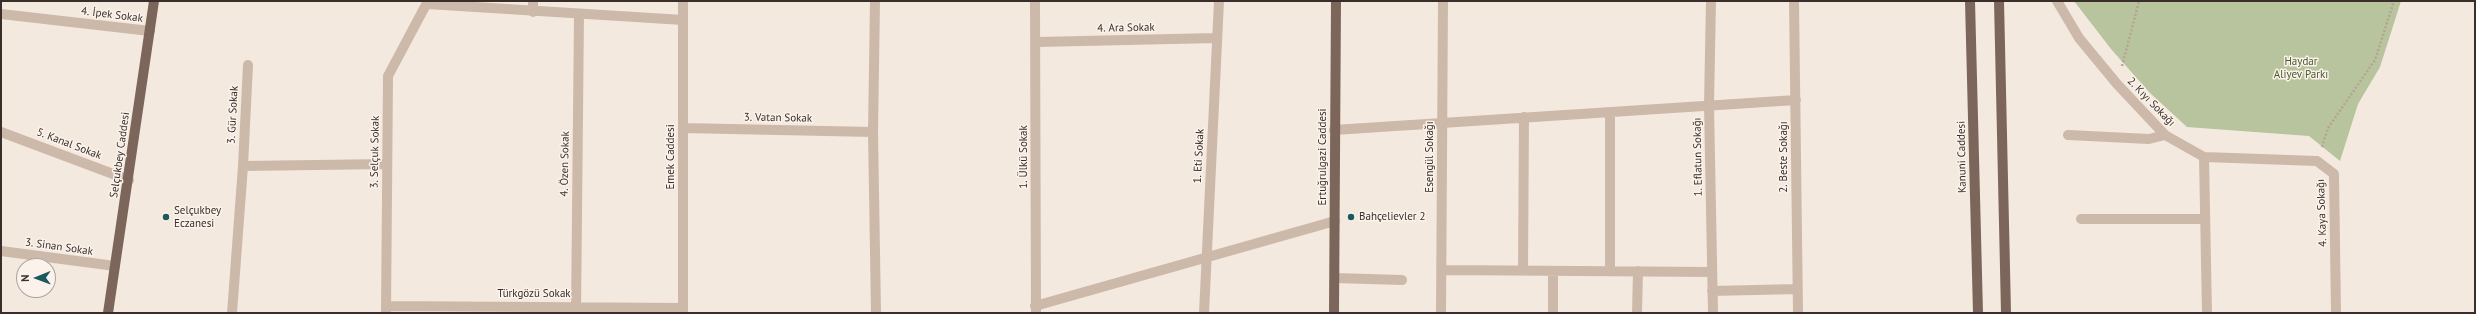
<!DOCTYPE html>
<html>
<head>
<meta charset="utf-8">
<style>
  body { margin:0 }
  #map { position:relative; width:2476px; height:314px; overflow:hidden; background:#f4e9de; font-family:"PT Sans",sans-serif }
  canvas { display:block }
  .frame { position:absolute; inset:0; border:2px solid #392e29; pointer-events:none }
  .north { position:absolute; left:16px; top:258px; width:40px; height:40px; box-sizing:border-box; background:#fbf3eb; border:1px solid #ada49d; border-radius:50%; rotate:269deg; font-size:11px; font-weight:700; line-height:16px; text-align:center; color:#392e29 }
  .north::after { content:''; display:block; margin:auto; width:14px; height:18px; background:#1d595d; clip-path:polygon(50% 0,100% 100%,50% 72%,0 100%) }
</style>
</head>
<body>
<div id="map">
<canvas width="2476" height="314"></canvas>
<div class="frame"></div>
<div class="north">N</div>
</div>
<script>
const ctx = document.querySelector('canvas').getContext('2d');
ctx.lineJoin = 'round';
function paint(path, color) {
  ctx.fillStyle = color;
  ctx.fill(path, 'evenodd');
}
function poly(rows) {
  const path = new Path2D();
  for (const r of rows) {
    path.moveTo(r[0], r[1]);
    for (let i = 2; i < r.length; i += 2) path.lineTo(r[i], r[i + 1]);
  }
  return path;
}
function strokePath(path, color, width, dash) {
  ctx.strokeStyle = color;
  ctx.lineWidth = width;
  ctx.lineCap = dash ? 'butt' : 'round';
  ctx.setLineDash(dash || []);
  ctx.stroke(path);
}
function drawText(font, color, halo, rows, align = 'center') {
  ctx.font = font + ' "PT Sans",sans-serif';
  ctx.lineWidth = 3;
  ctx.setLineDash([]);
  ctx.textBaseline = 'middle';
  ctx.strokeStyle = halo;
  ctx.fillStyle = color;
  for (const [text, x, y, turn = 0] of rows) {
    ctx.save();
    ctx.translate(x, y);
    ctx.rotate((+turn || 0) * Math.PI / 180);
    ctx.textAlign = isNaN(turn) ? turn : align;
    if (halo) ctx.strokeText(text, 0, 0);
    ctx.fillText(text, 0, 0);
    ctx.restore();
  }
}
paint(poly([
  [2074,1,2401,1,2380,67,2358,104,2340,161,2309,136,2187,127,2150,93,2111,49]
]), '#b7c49d');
strokePath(poly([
  [2122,66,2139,1],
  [2322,147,2328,128,2375,60,2394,1]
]), '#b8a393', 2.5, [2, 2]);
strokePath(poly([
  [875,1,873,132,876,313],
  [1035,1,1036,313],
  [1711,1,1709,105,1713,313],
  [1794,1,1798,313],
  [2057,1,2079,38,2117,84,2165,135,2204,157,2207,313],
  [427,4,683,20],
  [533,12,533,1],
  [1,14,150,31],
  [1037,42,1217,38],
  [683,128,873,132],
  [1334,130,1796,100],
  [1,132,129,180],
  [2068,135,2149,139,2165,135],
  [2204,157,2317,161,2334,174,2336,313],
  [243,166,248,65],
  [2081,219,2205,219],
  [1,251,115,266],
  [1442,270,1712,272],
  [1523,270,1524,117],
  [1610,271,1610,112],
  [1335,278,1402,280],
  [1712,291,1797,289],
  [386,306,683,308],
  [1035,306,1335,221],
  [232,313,243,166,387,164],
  [386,313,388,76,428,1],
  [576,313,579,15],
  [683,313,683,1],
  [1204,313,1219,1],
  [1441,313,1443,1],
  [1553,313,1553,271],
  [1637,313,1638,271]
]), '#cdb9a9', 10);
strokePath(poly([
  [1970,1,1978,313],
  [1999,1,2006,313],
  [108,313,154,1],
  [1334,313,1336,1]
]), '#7c655a', 10);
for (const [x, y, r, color] of [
  [166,217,4,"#1d595d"],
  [1351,217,4,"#1d595d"]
]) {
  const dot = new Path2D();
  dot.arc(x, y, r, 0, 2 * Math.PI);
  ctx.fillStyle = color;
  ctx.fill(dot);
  strokePath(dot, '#fbf3eb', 1.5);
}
drawText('11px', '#392e29', '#fbf3eb', [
  ["4. İpek Sokak",112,15,7],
  ["4. Ara Sokak",1126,28,-1],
  ["2. Kıyı Sokağı",2151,102,46],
  ["3. Gür Sokak",233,115,-87],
  ["3. Vatan Sokak",778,118,1],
  ["5. Kanal Sokak",69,144,21],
  ["3. Selçuk Sokak",375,152,-89],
  ["Selçukbey Caddesi",120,155,-82],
  ["1. Eti Sokak",1199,156,-87],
  ["Emek Caddesi",671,157,-90],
  ["1. Ülkü Sokak",1024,157,-90],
  ["Ertuğrulgazi Caddesi",1323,157,-90],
  ["Esengül Sokağı",1430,157,-90],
  ["1. Eflatun Sokağı",1698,157,-91],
  ["2. Beste Sokağı",1784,157,-90],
  ["Kanuni Caddesi",1962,157,-91],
  ["4. Özen Sokak",565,164,-89],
  ["4. Kaya Sokağı",2322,213,-92],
  ["3. Sinan Sokak",59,247,8],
  ["Türkgözü Sokak",534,294]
]);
drawText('11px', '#49592c', '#fbf3eb', [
  ["Haydar",2301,62],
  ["Aliyev Parkı",2301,75]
]);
drawText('11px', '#392e29', '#fbf3eb', [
  ["Selçukbey",174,211],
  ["Eczanesi",174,224],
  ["Bahçelievler 2",1359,217]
], 'left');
</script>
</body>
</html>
